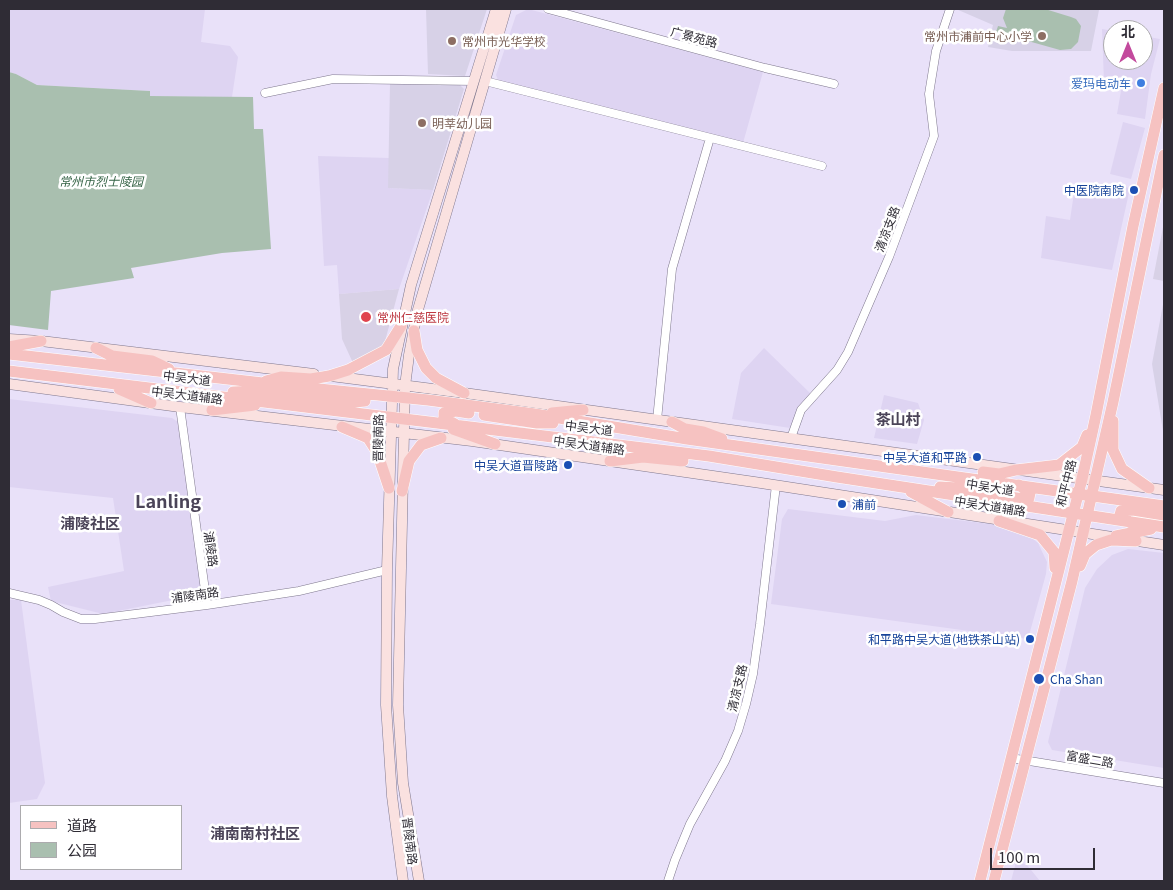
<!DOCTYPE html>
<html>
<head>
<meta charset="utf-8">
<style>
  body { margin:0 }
  #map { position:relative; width:1173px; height:890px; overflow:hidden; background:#e9e1f9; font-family:Georgia,"Noto Sans SC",serif }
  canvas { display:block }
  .frame { position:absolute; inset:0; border:10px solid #2f2c35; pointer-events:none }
  .legend { position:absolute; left:20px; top:805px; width:162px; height:65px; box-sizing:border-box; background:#fff; border:1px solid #acabae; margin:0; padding:6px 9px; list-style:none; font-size:15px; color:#2f2c35 }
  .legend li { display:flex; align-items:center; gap:10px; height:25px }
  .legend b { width:25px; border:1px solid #acabae }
  .north { position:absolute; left:1103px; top:20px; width:50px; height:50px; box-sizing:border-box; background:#fff; border:1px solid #acabae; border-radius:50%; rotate:0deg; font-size:14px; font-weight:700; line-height:20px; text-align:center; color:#2f2c35 }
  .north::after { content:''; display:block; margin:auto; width:18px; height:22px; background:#c34a9d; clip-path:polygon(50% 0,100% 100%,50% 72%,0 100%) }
  .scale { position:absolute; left:990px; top:848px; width:105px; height:22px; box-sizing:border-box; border:2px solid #2f2c35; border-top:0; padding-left:6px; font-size:15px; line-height:18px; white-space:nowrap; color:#2f2c35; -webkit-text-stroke:4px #fff; paint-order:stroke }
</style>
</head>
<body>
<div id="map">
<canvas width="1173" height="890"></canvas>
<div class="frame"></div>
<ul class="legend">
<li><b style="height:6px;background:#f6c2c1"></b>道路</li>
<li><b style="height:14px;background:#a9bfaf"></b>公园</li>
</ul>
<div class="north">北</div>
<div class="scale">100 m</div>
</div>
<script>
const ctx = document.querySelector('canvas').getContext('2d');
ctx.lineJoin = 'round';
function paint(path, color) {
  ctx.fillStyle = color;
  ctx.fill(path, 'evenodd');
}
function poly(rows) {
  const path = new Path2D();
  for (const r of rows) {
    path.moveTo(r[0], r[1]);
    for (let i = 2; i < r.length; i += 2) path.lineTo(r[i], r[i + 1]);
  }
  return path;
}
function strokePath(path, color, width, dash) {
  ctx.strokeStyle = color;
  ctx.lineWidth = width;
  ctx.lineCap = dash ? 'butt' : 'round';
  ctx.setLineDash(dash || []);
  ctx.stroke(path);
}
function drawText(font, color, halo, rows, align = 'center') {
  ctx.font = font + ' Georgia,"Noto Sans SC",serif';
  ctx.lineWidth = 5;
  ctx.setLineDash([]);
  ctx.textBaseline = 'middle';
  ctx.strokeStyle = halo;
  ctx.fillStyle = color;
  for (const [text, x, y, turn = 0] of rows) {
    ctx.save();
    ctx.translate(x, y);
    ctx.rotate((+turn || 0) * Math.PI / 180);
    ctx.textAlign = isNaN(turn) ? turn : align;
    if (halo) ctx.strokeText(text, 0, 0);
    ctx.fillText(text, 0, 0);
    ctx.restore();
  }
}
paint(poly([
  [9,9,205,9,201,42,230,46,238,57,232,97,150,96,150,91,37,85,16,74,9,72],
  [528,9,763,72,743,143,499,82,496,75,516,15],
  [1102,29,1113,31,1113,60,1143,60,1143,36,1160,39,1151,74,1145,119,1117,114,1122,85,1104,82],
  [1123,122,1145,128,1131,179,1110,174],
  [318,156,389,158,389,188,433,190,399,289,339,294,337,265,324,266],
  [1101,183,1130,188,1112,270,1041,258,1046,216,1070,220,1074,193],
  [764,348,811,394,799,407,790,428,732,419,741,373],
  [884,395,918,403,924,420,917,444,874,438],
  [9,399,172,418,178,422,203,594,103,614,51,601,48,587,124,571,113,498,9,487],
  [788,509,885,521,916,515,998,525,1027,534,1038,543,1047,562,1046,574,1028,639,771,604,782,519],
  [1128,549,1164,553,1164,768,1052,750,1048,742,1085,588,1097,569,1112,555],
  [9,600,21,600,45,783,37,799,9,803],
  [1016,862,1027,865,1040,881,1011,881]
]), '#ded4f2');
paint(poly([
  [426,9,487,9,465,76,428,74],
  [956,9,1096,9,1099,10,1091,51,1012,51,988,47,993,25],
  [390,84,460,85,464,89,433,190,388,188],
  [1164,299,1164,437,1152,364]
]), '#d7d1e7');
paint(poly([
  [1164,222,1164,281,1153,279],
  [399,289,381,356,353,363,342,339,339,294]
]), '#d8d1e6');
paint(poly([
  [1006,9,1045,9,1071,17,1076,19,1081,26,1078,42,1071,49,1060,50,996,32,998,26,1007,28,1003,18],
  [9,72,16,74,37,85,150,91,150,96,253,97,254,129,263,129,271,249,222,253,131,268,134,278,51,291,48,330,9,325]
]), '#a9bfaf');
const street = poly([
  [548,9,765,68,834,84],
  [485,81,822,166],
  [265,93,333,79,474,81],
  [180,407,207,605],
  [657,420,672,269,710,138],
  [791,438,801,410,837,370,848,352,889,257,934,136,929,94,936,51,950,9],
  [9,593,39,600,51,605,63,612,81,619,95,619,207,605,299,591,387,570],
  [1011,758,1164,783],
  [668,881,675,860,690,824,725,761,738,731,746,704,753,674,760,624,776,485]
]);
const secondary = poly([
  [9,339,41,341,314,374],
  [331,376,464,393,1164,490],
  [9,384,180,407,472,441,761,483,1164,545],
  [403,881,392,796,386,705,387,570,393,369,411,285,496,9],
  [419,881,403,783,398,705,405,386,409,355,417,313,506,9]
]);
const primary = poly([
  [414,331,417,350,426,368,436,378,464,393],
  [9,347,41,341],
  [96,348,112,356,152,361,169,369],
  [9,354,289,386,428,400,535,414,687,439,1164,506],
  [9,371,709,456,837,477,1164,527],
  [266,381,281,377,311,379,329,376,348,370,386,350,401,326],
  [119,389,151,403],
  [233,392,257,391,354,402,365,401,365,398,360,395],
  [212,410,255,405],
  [552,413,583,410],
  [484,415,537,423,553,423],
  [1113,421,1113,450,1122,469,1149,488],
  [672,422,685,429,703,432,722,439],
  [455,424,444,418,444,413,456,411,469,413],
  [342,427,368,438,377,452,389,488],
  [453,429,495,444],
  [610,461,643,457,683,461],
  [983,472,999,474,1016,470,1059,465,1082,447,1087,435],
  [940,487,958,488,994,494],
  [402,491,409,461,421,445,441,438],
  [911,492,948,512],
  [1010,497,1023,499,1029,498,1030,493,1019,485],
  [999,521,1040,535,1054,552,1055,568],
  [1131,523,1120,515,1121,511,1133,510,1164,515],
  [1116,536,1151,529],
  [1080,566,1085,554,1096,545,1111,540,1136,541],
  [980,881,1082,479,1096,415,1133,226,1164,88],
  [994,881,1072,581,1113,402,1164,155]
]);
strokePath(street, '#7f788e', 9);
strokePath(secondary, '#7f788e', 11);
strokePath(primary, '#fff', 12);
strokePath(street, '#fff', 8);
strokePath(secondary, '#fae1e0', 10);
strokePath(primary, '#f6c2c1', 11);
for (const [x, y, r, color] of [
  [1042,36,5,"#8d6e63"],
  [452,41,5,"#8d6e63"],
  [1141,83,5,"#3f7fe0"],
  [422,123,5,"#8d6e63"],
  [1134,190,5,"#1a4fb4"],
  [366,317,6,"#e0444e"],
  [977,457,5,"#1a4fb4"],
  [568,465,5,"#1a4fb4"],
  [842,504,5,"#1a4fb4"],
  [1030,639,5,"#1a4fb4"],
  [1039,679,6,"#1a4fb4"]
]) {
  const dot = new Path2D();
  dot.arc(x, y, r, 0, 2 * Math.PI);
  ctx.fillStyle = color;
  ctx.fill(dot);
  strokePath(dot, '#fff', 2);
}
drawText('12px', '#785e54', '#fff', [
  ["常州市浦前中心小学",1032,36,"right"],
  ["常州市光华学校",462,41],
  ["明莘幼儿园",432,123]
], 'left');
drawText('12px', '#2f2c35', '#fff', [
  ["广景苑路",694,37,15],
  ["清凉支路",887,229,-69],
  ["中吴大道",187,378,7],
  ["中吴大道辅路",187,395,7],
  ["中吴大道",589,428,7],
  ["晋陵南路",378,438,-89],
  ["中吴大道辅路",589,445,8],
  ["和平中路",1066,483,-76],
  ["中吴大道",990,487,9],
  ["中吴大道辅路",990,506,9],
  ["浦陵路",211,549,82],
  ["浦陵南路",195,595,-8],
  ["清凉支路",737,688,-77],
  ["富盛二路",1090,759,10],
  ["晋陵南路",410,841,83]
]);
drawText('12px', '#366cbe', '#fff', [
  ["爱玛电动车",1131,83]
], 'right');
drawText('italic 12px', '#356346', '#fff', [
  ["常州市烈士陵园",101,181]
]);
drawText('12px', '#164399', '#fff', [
  ["中医院南院",1124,190],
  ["中吴大道和平路",967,457],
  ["中吴大道晋陵路",558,465],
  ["浦前",852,504,"left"],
  ["和平路中吴大道(地铁茶山站)",1020,639],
  ["Cha Shan",1050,679,"left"]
], 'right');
drawText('12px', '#be3a42', '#fff', [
  ["常州仁慈医院",377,317]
], 'left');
drawText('bold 15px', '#4b4458', '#fff', [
  ["茶山村",898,419],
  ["浦陵社区",90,523],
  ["浦南南村社区",255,833]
]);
drawText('bold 18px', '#4b4458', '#fff', [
  ["Lanling",168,501]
]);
</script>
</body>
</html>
